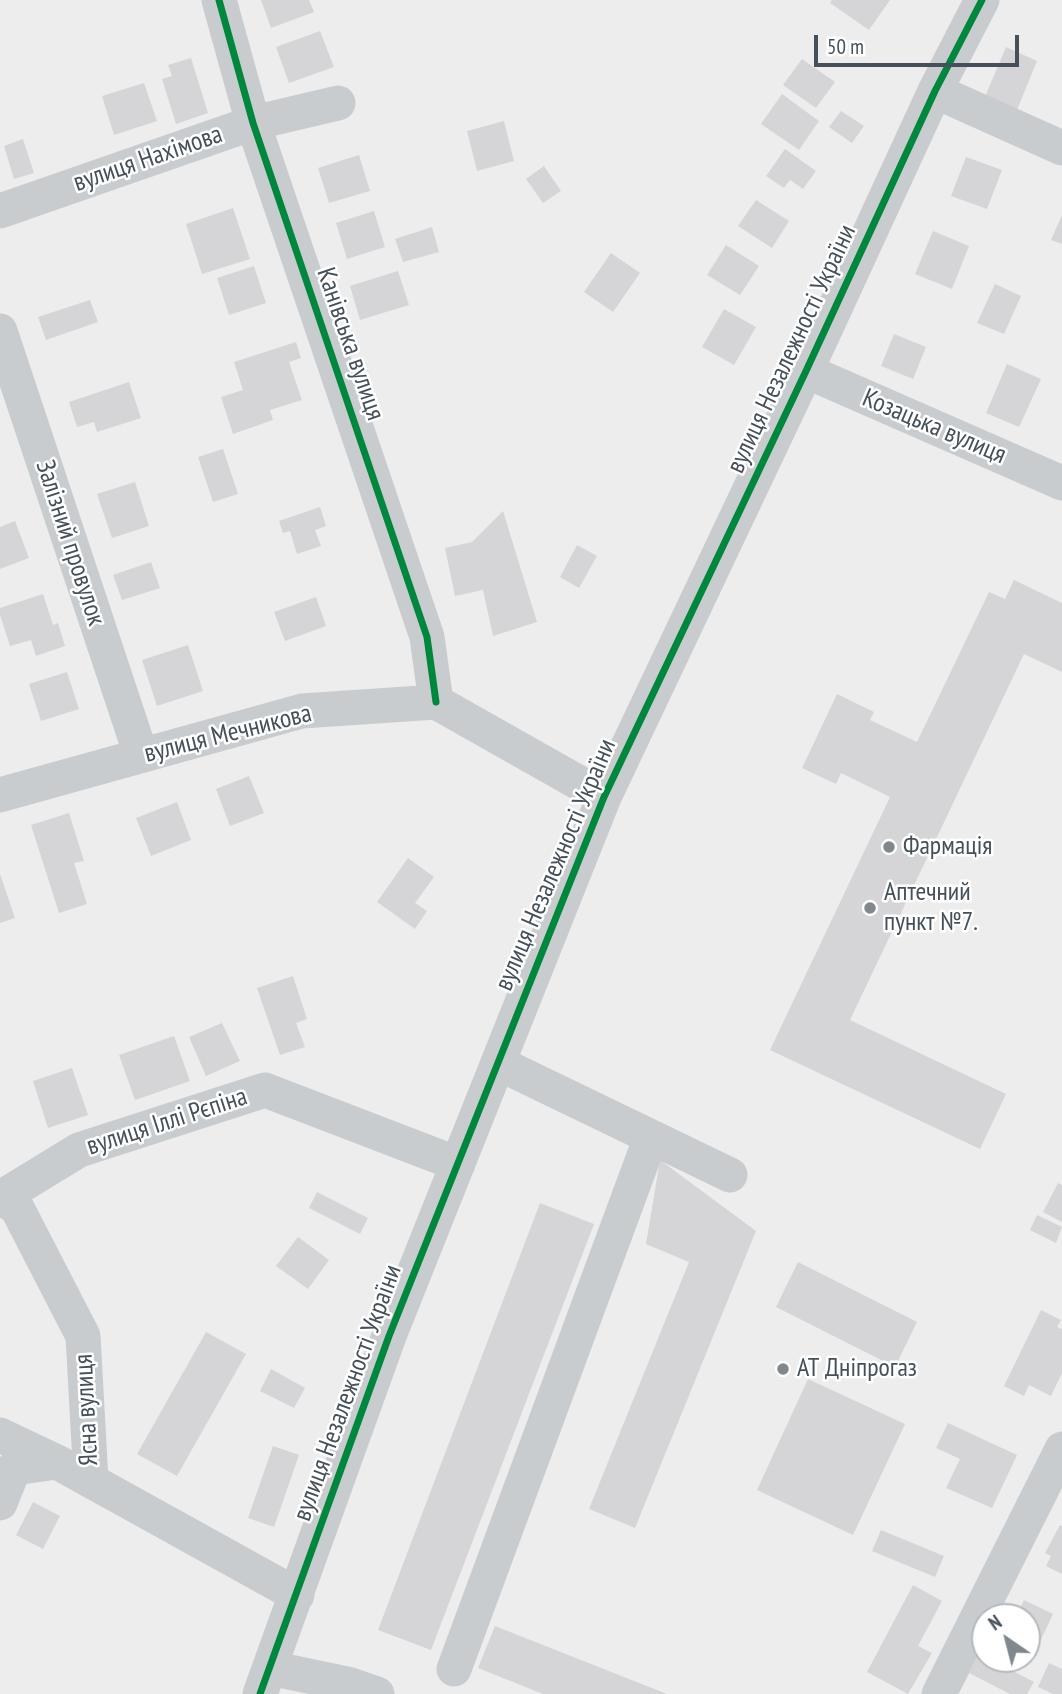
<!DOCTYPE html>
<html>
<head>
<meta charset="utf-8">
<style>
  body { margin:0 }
  #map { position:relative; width:1062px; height:1694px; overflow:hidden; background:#eeeded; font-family:"PT Sans Narrow",sans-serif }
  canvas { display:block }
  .north { position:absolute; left:971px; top:1603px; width:70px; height:70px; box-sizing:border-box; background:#fff; border:2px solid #b5b9bd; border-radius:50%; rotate:325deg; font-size:19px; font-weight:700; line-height:28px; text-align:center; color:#45505a }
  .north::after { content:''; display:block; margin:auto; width:24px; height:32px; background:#80878d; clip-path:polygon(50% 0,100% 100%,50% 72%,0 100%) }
  .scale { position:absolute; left:814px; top:35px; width:205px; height:32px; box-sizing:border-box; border:4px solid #45505a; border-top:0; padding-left:9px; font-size:21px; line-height:24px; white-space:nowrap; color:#45505a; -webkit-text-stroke:5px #fff; paint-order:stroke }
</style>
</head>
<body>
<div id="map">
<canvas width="1062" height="1694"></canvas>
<div class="north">N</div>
<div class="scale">50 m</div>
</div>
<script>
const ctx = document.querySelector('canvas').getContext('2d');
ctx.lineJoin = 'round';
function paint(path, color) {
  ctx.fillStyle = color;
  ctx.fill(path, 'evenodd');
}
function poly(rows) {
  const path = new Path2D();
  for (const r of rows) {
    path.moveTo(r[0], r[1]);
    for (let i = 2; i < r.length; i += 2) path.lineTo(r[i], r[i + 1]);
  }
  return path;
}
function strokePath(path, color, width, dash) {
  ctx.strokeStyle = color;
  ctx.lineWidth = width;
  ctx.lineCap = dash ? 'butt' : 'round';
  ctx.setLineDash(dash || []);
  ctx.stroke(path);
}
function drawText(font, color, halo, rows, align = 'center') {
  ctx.font = font + ' "PT Sans Narrow",sans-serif';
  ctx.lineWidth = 5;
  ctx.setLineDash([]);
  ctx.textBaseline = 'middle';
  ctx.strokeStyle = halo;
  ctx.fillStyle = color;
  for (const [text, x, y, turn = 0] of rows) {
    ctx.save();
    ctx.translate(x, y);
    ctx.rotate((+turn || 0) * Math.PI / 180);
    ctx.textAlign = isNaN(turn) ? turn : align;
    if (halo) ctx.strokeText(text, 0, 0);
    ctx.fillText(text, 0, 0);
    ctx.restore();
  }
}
paint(poly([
  [261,0,309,0,314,12,271,28],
  [832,0,890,0,869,30,830,3],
  [320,31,334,67,289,83,276,47],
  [1006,47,1037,61,1017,110,985,97],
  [191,58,208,113,176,124,162,79,172,76,168,65],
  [802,59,835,82,816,108,783,85],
  [144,83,157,121,114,135,102,96],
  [782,94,819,121,799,150,761,124],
  [841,111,864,126,852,143,829,127],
  [504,121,514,161,477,171,467,131],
  [23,139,34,173,14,179,4,146],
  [785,149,816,171,803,189,790,180,784,188,766,176],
  [359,155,370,191,329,203,318,168],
  [966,157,1002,170,987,209,951,196],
  [544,166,561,191,543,203,526,179],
  [756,200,789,221,772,248,738,226],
  [233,208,250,259,202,274,186,224],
  [374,211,385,247,347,259,336,223],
  [1062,215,1062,244,1051,240],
  [432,227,439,252,403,262,395,239],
  [933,231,969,246,952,289,915,274],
  [726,245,759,266,740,295,707,275],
  [611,253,640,273,613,312,584,292],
  [254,266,266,303,229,315,217,278],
  [398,271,409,305,360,320,350,286],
  [995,284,1021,296,1004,334,977,323],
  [90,300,98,322,46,340,38,317],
  [724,309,756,327,734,365,702,347],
  [894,334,926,347,913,379,881,366],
  [296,342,301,358,289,362,302,400,270,410,273,420,233,434,221,397,243,390,234,362],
  [1007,364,1041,379,1019,427,986,413],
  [129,382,141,418,97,432,94,422,77,427,69,402],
  [223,449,238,494,213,502,198,457],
  [135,482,149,526,112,538,97,494],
  [320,507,326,526,315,530,321,546,297,554,290,531,283,533,279,521],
  [503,511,537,622,493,636,483,590,455,596,445,548,472,542],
  [15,521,29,558,0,569,0,527],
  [577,545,597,556,579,588,560,577],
  [151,562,160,588,122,600,113,575],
  [1014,580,1062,603,1062,672,1024,654,850,1020,1006,1094,980,1149,770,1050,890,797,841,773,836,784,802,768,837,694,874,712,870,720,917,742,989,592,1005,599],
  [43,594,53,625,58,623,65,646,36,656,31,640,10,646,0,615,0,608],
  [316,597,326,626,285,641,274,612],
  [188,645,203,691,157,706,142,660],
  [67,672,79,709,41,721,29,684],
  [249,776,264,813,230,826,216,789],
  [177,802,191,840,151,856,136,818],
  [69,813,84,861,74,863,87,904,59,913,31,825],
  [408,858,434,877,415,903,427,911,415,929,377,902],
  [0,874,15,918,0,923],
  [293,976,307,1019,296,1023,305,1047,280,1055,257,988],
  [222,1023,240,1061,206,1076,189,1037],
  [174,1036,190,1081,135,1100,119,1055],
  [72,1068,88,1115,48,1128,33,1081],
  [660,1160,756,1231,635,1528,589,1509,689,1262,646,1244],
  [1058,1183,1062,1185,1062,1222,1043,1212],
  [317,1192,368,1218,360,1234,309,1208],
  [540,1203,594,1224,431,1650,378,1630],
  [1037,1215,1062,1227,1056,1243,1030,1230],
  [298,1237,329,1260,308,1289,276,1266],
  [798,1262,917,1322,895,1367,776,1307],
  [1041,1310,1061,1320,1057,1327,1062,1329,1062,1373,1051,1396,1029,1385,1024,1396,1004,1386],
  [206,1332,246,1354,177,1476,137,1454],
  [271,1369,305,1388,294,1408,260,1391],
  [808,1379,905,1424,853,1535,757,1490],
  [948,1423,1017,1455,992,1508,946,1488,960,1459,936,1448],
  [273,1446,299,1455,274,1527,248,1518],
  [33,1502,60,1516,43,1549,16,1535],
  [1060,1525,1062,1526,1062,1574,1046,1566,1051,1556,1045,1553],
  [881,1530,944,1556,935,1577,872,1551],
  [913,1585,942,1601,918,1646,932,1653,908,1694,867,1672],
  [1024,1600,1053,1614,1036,1650,1027,1646,1027,1617,1016,1617],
  [495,1626,667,1694,543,1694,478,1668],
  [985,1642,985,1659,1017,1659,1011,1670,1034,1682,1027,1694,1010,1694,969,1673],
  [1049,1663,1062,1669,1062,1694,1053,1694,1038,1687]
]), '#d5d5d7');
strokePath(poly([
  [219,0,253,123,427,637,436,702],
  [935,91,1062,148],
  [0,211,253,123,338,103],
  [0,331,141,755],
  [806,371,1062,483],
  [0,795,302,711,436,702,604,797],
  [498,1063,730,1175],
  [0,1196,17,1208,83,1336,91,1481],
  [2,1197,79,1150,265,1090,458,1164],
  [0,1435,57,1462],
  [0,1503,14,1468,57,1462,297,1595],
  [270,1668,351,1685,377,1694],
  [454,1669,651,1137],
  [260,1694,389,1336,604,797,806,371,935,91,982,0],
  [939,1694,1062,1449]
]), '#c9ccce', 35);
strokePath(poly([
  [219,0,253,123,427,637,436,702],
  [260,1694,389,1336,604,797,806,371,935,91,982,0]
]), '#00873e', 7);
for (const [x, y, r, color] of [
  [889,847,7,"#80878d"],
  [870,908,7,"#80878d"],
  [783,1369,7,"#80878d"]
]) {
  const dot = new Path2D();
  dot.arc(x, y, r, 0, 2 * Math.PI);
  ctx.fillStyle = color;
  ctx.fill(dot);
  strokePath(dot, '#fff', 2.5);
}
drawText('26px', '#45505a', '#fff', [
  ["вулиця Нахімова",148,159,-19],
  ["Канівська вулиця",350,344,71],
  ["вулиця Незалежності України",792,349,-65],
  ["Козацька вулиця",934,427,23],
  ["Залізний провулок",70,543,72],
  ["вулиця Мечникова",228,734,-14],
  ["вулиця Незалежності України",556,865,-67],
  ["вулиця Іллі Рєпіна",167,1122,-18],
  ["вулиця Незалежності України",348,1393,-70],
  ["Ясна вулиця",87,1410,-93]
]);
drawText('26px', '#45505a', '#fff', [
  ["Фармація",903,847],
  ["Аптечний",884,893],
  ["пункт №7.",884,923],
  ["АТ Дніпрогаз",797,1369]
], 'left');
</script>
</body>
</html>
